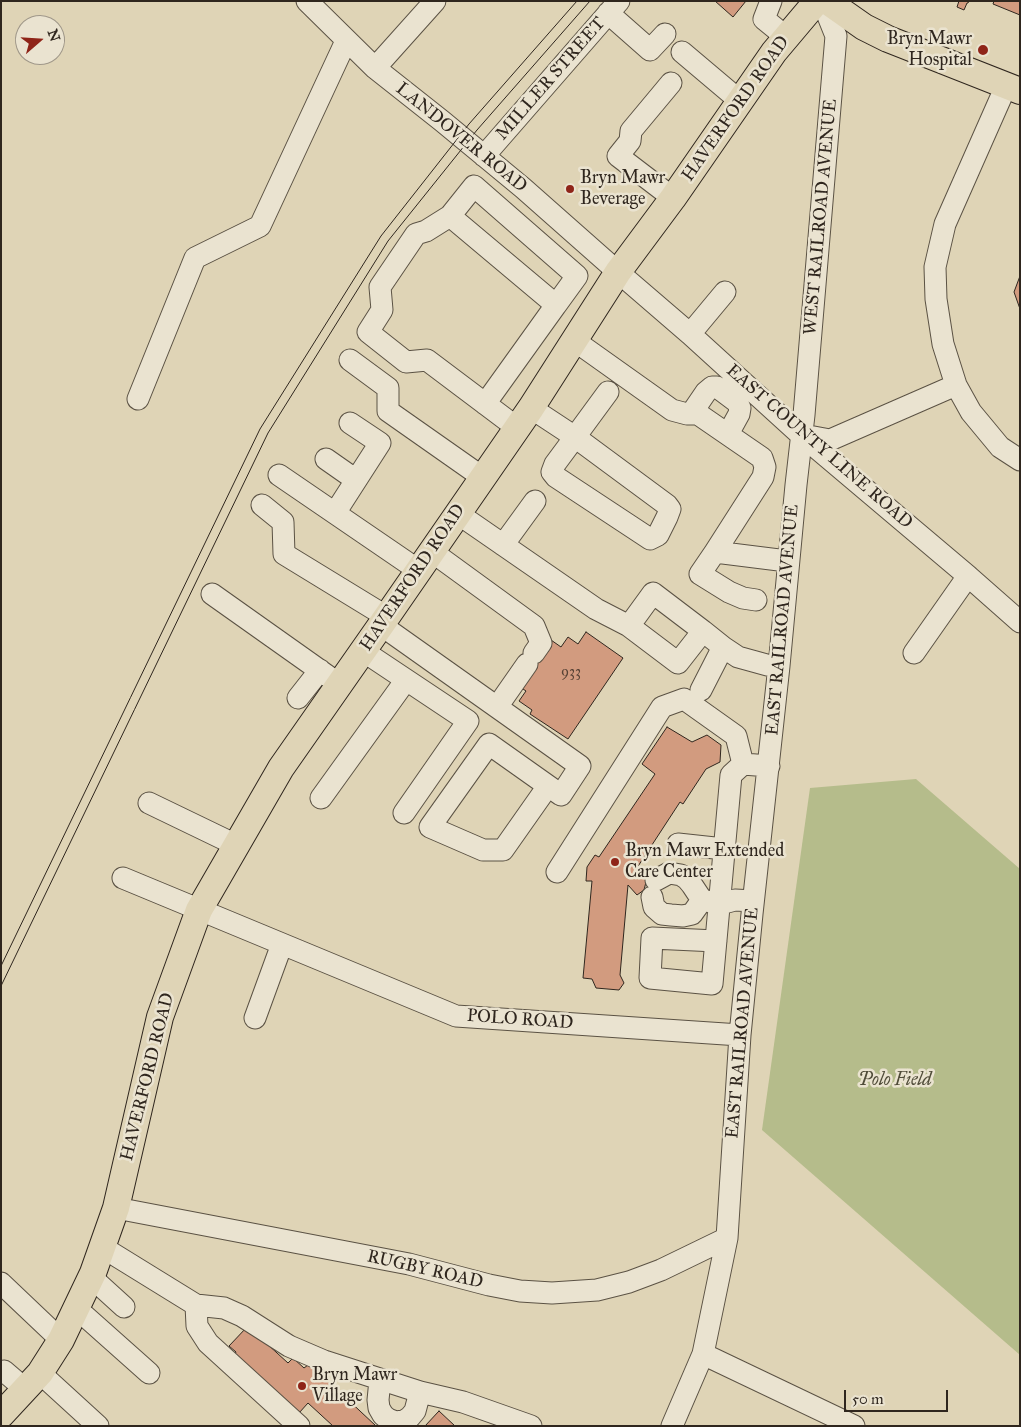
<!DOCTYPE html>
<html>
<head>
<meta charset="utf-8">
<style>
  body { margin:0 }
  #map { position:relative; width:1021px; height:1427px; overflow:hidden; background:#dfd4b6; font-family:"IM FELL Great Primer",serif }
  canvas { display:block }
  .frame { position:absolute; inset:0; border:2px solid #2f261e; pointer-events:none }
  .north { position:absolute; left:15px; top:15px; width:50px; height:50px; box-sizing:border-box; background:#eae3d0; border:1px solid #9f9789; border-radius:50%; rotate:71deg; font-size:14px; font-weight:700; line-height:20px; text-align:center; color:#2f261e }
  .north::after { content:''; display:block; margin:auto; width:18px; height:22px; background:#8f2418; clip-path:polygon(50% 0,100% 100%,50% 72%,0 100%) }
  .scale { position:absolute; left:844px; top:1390px; width:104px; height:22px; box-sizing:border-box; border:2px solid #2f261e; border-top:0; padding-left:6px; font-size:15px; line-height:18px; white-space:nowrap; color:#2f261e; -webkit-text-stroke:4px #eae3d0; paint-order:stroke }
</style>
</head>
<body>
<div id="map">
<canvas width="1021" height="1427"></canvas>
<div class="frame"></div>
<div class="north">N</div>
<div class="scale">50 m</div>
</div>
<script>
const ctx = document.querySelector('canvas').getContext('2d');
ctx.lineJoin = 'round';
function paint(path, color) {
  ctx.fillStyle = color;
  ctx.fill(path, 'evenodd');
}
function poly(rows) {
  const path = new Path2D();
  for (const r of rows) {
    path.moveTo(r[0], r[1]);
    for (let i = 2; i < r.length; i += 2) path.lineTo(r[i], r[i + 1]);
  }
  return path;
}
function strokePath(path, color, width, dash) {
  ctx.strokeStyle = color;
  ctx.lineWidth = width;
  ctx.lineCap = dash ? 'butt' : 'round';
  ctx.setLineDash(dash || []);
  ctx.stroke(path);
}
function drawText(font, color, halo, rows, align = 'center') {
  ctx.font = font + ' "IM FELL Great Primer",serif';
  ctx.lineWidth = 5;
  ctx.setLineDash([]);
  ctx.textBaseline = 'middle';
  ctx.strokeStyle = halo;
  ctx.fillStyle = color;
  for (const [text, x, y, turn = 0] of rows) {
    ctx.save();
    ctx.translate(x, y);
    ctx.rotate((+turn || 0) * Math.PI / 180);
    ctx.textAlign = isNaN(turn) ? turn : align;
    if (halo) ctx.strokeText(text, 0, 0);
    ctx.fillText(text, 0, 0);
    ctx.restore();
  }
}
paint(poly([
  [916,779,1020,869,1020,1355,762,1130,810,788]
]), '#b5bc8b');
const building = poly([
  [715,1,746,1,733,17,715,1],
  [959,1,969,1,968,3,967,3,964,10,957,7,959,1],
  [994,1,1020,1,1020,15,993,4,994,1],
  [1020,276,1020,309,1014,292,1020,276],
  [586,632,623,658,568,739,530,714,532,710,519,701,526,691,520,687,551,640,561,647,568,637,578,644,586,632],
  [667,727,692,742,707,735,721,745,720,762,706,769,683,804,680,802,631,877,645,874,646,882,644,890,637,895,628,885,620,975,624,983,619,990,596,988,592,979,583,978,592,881,586,881,587,867,595,855,599,857,655,774,642,764,667,727],
  [247,1327,254,1332,288,1363,293,1358,304,1368,308,1365,310,1367,312,1366,376,1426,333,1426,308,1403,299,1413,235,1354,236,1352,229,1346,247,1327],
  [439,1411,455,1426,425,1426,439,1411]
]);
paint(building, '#d29b7f');
strokePath(building, '#2f261e', 1);
const minor = poly([
  [307,1,375,68,442,121,523,188,618,272,690,334,801,435,968,576,1020,622],
  [771,1,764,19,786,37],
  [608,13,650,50,665,34],
  [682,52,740,101],
  [375,68,435,1],
  [671,83,631,131,630,141,618,156,673,198],
  [1006,86,945,224,935,267,936,299,943,344,956,385,971,412,1000,447,1020,460],
  [484,156,619,1],
  [450,216,474,186,577,276,556,305],
  [690,334,725,292],
  [575,341,672,410,687,414,698,414,762,458,765,467,763,477,715,552,779,560,789,559],
  [350,360,388,388,388,411,482,477],
  [138,399,195,258,260,226,346,41],
  [485,404,556,305,450,216,426,231,416,234,380,287,382,310,368,332,406,362,427,360,516,427],
  [531,408,575,437,667,505,670,509,667,517,658,535,650,539,556,477,552,472,555,464,575,437,608,392],
  [691,414,706,392,712,387,717,387,737,402,740,408,739,414,728,434],
  [803,435,830,440,956,385],
  [326,459,356,480],
  [279,475,418,570],
  [262,505,283,522,284,554,387,617],
  [335,513,380,443,350,423],
  [457,513,596,609,629,626],
  [503,545,535,501],
  [431,551,534,626,541,643,534,653],
  [715,552,700,574,729,592,743,598,756,600],
  [212,594,339,684],
  [381,625,580,766,561,795,489,744,430,827,483,850,503,850,548,786],
  [703,631,678,663,629,626,653,593,703,631,723,647],
  [363,651,468,721,404,813],
  [914,653,968,576],
  [701,690,723,647,738,657,767,665,779,666],
  [298,698,320,670],
  [497,707,527,664],
  [321,798,406,680],
  [149,803,236,845],
  [678,844,724,849],
  [557,872,662,707,684,699,736,736,743,764],
  [123,878,456,1016,740,1035],
  [656,880,669,873,681,875,687,879,692,885,702,900,720,904,735,900,753,901],
  [652,897,654,907,662,914,671,915,683,916,692,914,702,900],
  [716,941,652,938,650,978,712,984,731,775,743,764,769,766],
  [255,1018,282,944],
  [116,1208,409,1264,489,1285,520,1291,552,1293,597,1290,629,1282,661,1270,727,1238],
  [102,1247,196,1305,224,1308,242,1316,289,1346,324,1361,420,1392,463,1402,531,1426],
  [91,1277,124,1307],
  [1,1283,61,1340],
  [196,1305,197,1326,208,1343,299,1426],
  [76,1308,149,1373],
  [703,1354,854,1426],
  [1,1373,4,1371,25,1389],
  [40,1373,98,1426],
  [380,1380,378,1400,379,1408,383,1415,388,1419,396,1422,404,1421,410,1417,415,1411,420,1392],
  [672,1426,703,1354,727,1238,740,1035,752,914,779,666,796,485,804,415,836,36,822,1]
]);
const major = poly([
  [827,1,864,27,888,39,1020,91],
  [1,1415,40,1373,61,1340,93,1273,116,1208,160,1017,199,910,281,768,381,625,531,408,618,272,673,198,774,52,817,1]
]);
strokePath(minor, '#5b5244', 23);
strokePath(major, '#2f261e', 28);
strokePath(minor, '#eae3d0', 21);
strokePath(major, '#dfd4b6', 26);
strokePath(poly([
  [1,966,260,429,381,236,469,124,577,1],
  [1,986,268,433,388,241,477,130,590,1]
]), '#2f261e', 1);
for (const [x, y, r, color] of [
  [983,50,6,"#8f2418"],
  [570,189,5,"#8f2418"],
  [615,862,5,"#8f2418"],
  [302,1386,5,"#8f2418"]
]) {
  const dot = new Path2D();
  dot.arc(x, y, r, 0, 2 * Math.PI);
  ctx.fillStyle = color;
  ctx.fill(dot);
  strokePath(dot, '#eae3d0', 2);
}
drawText('15px', '#584336', null, [
  ["933",571,672]
]);
drawText('18px', '#2f261e', '#eae3d0', [
  ["Bryn Mawr",972,40,"right"],
  ["Hospital",972,61,"right"],
  ["Bryn Mawr",580,179],
  ["Beverage",580,200],
  ["Bryn Mawr Extended",625,852],
  ["Care Center",625,873],
  ["Bryn Mawr",312,1376],
  ["Village",312,1397]
], 'left');
drawText('18px', '#2f261e', '#eae3d0', [
  ["MILLER STREET",551,79,-49],
  ["HAVERFORD ROAD",736,109,-55],
  ["LANDOVER ROAD",461,138,39],
  ["WEST RAILROAD AVENUE",821,217,-85],
  ["EAST COUNTY LINE ROAD",819,447,41],
  ["HAVERFORD ROAD",413,578,-56],
  ["EAST RAILROAD AVENUE",783,620,-85],
  ["POLO ROAD",520,1020,4],
  ["EAST RAILROAD AVENUE",743,1023,-85],
  ["HAVERFORD ROAD",148,1077,-76],
  ["RUGBY ROAD",425,1270,13]
]);
drawText('italic 18px', '#504c39', '#eae3d0', [
  ["Polo Field",895,1081]
]);
</script>
</body>
</html>
